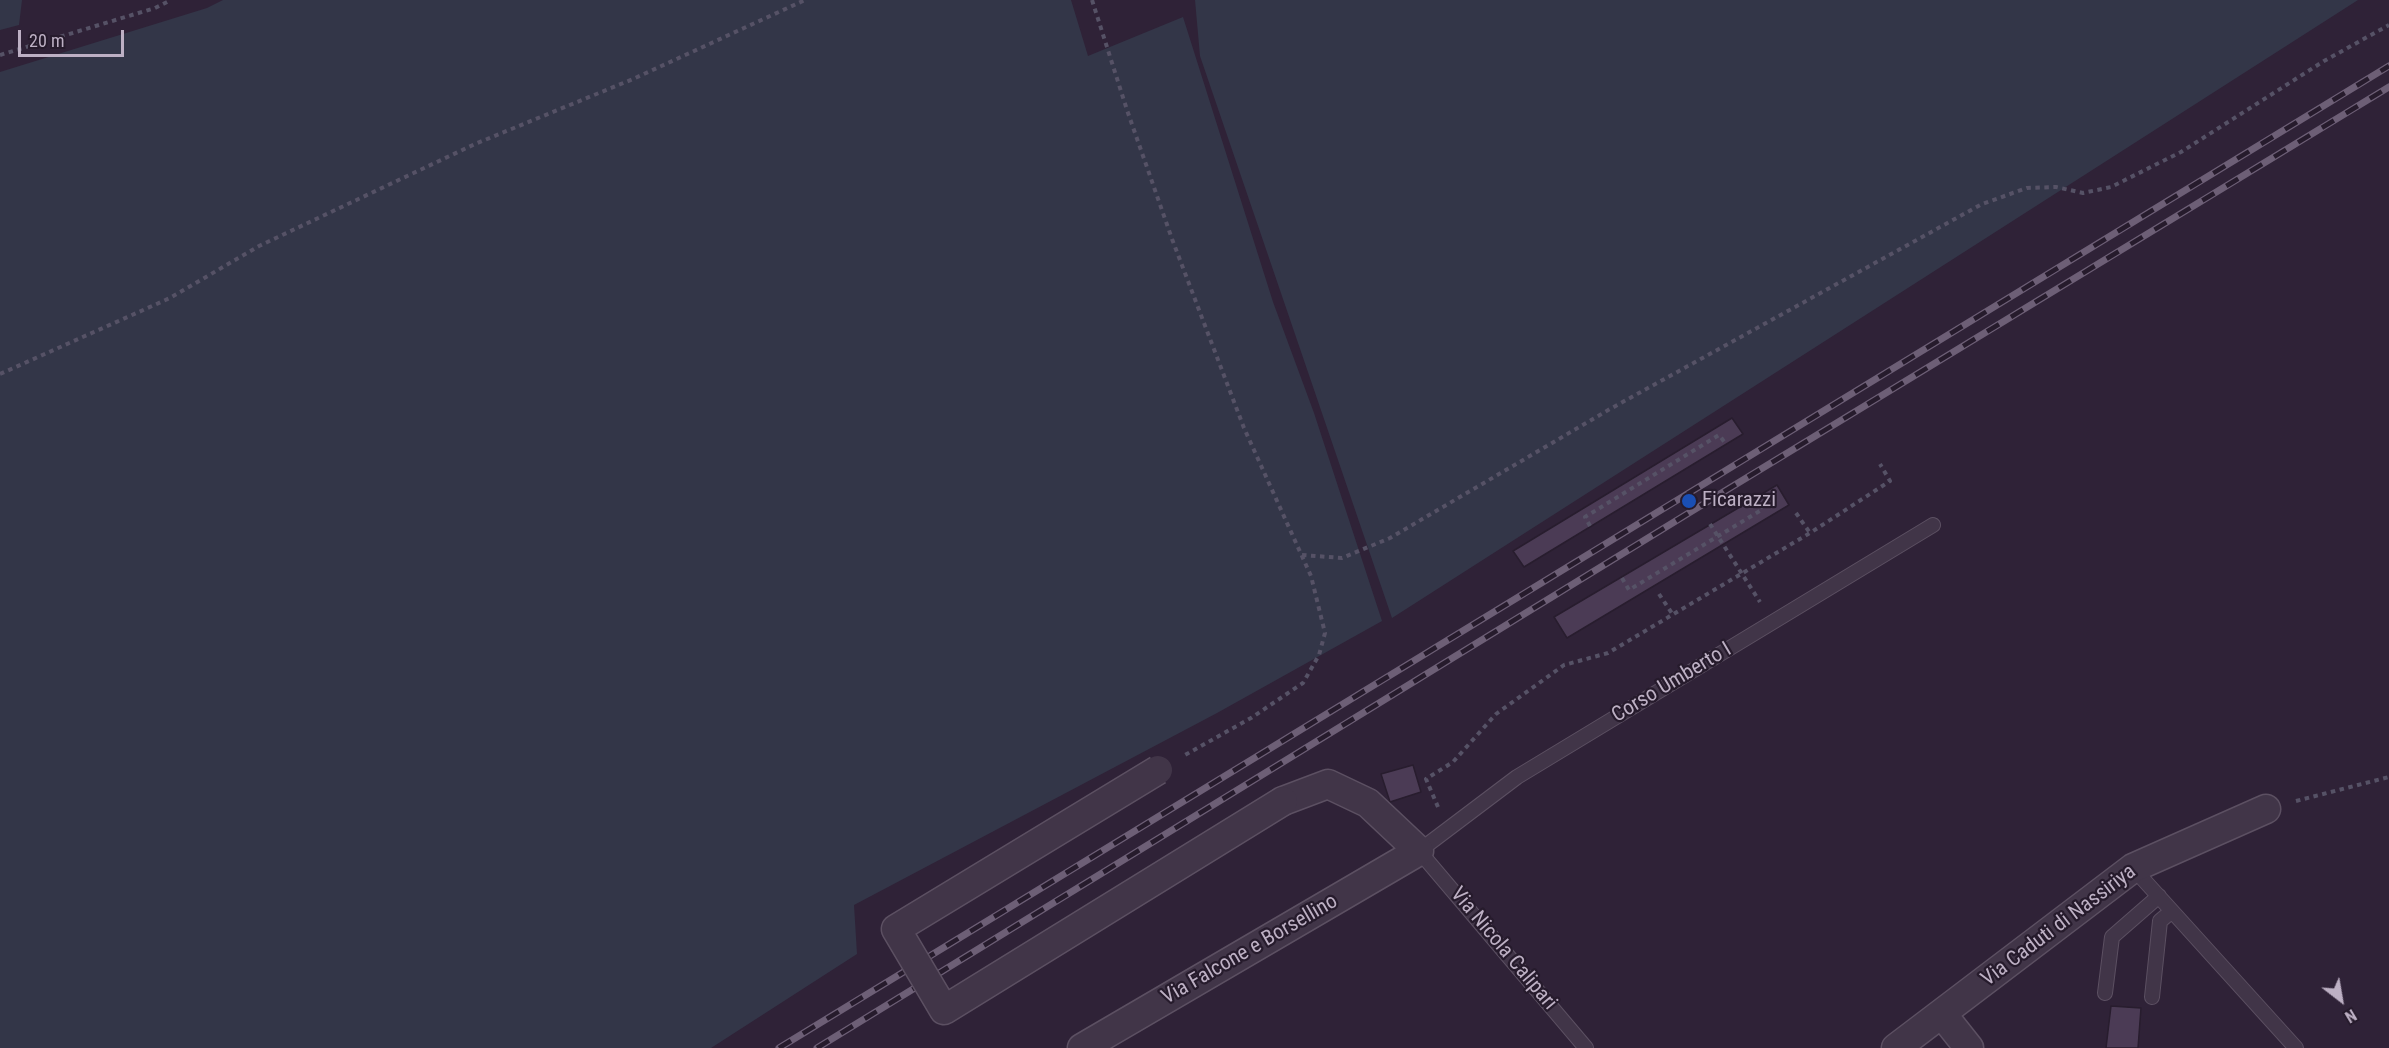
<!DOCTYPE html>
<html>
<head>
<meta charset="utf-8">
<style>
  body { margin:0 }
  #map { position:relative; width:2389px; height:1048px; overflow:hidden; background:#2f2237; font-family:"Roboto Condensed",sans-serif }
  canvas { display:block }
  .north { position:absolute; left:2311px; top:970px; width:60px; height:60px; -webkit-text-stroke:4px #261b2c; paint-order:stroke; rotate:149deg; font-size:16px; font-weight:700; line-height:24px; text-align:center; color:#bdb0c4 }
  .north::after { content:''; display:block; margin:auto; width:21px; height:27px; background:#bdb0c4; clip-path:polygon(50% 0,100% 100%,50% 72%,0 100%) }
  .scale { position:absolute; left:18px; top:30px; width:106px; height:27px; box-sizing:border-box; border:3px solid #bdb0c4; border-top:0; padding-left:8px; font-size:18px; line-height:21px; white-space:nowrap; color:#bdb0c4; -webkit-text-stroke:4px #261b2c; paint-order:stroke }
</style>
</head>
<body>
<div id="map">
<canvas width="2389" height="1048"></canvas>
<div class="north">N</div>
<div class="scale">20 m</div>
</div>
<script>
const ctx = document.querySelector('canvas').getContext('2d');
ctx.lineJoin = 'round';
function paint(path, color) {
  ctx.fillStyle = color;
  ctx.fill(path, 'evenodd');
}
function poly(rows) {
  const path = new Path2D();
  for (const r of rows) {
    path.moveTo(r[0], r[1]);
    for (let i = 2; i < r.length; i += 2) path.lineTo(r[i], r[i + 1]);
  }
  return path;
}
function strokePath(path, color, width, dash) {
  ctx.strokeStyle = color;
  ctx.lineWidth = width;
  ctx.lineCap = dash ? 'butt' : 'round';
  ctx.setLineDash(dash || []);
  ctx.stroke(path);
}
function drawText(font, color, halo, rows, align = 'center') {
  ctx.font = font + ' "Roboto Condensed",sans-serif';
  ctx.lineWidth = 4.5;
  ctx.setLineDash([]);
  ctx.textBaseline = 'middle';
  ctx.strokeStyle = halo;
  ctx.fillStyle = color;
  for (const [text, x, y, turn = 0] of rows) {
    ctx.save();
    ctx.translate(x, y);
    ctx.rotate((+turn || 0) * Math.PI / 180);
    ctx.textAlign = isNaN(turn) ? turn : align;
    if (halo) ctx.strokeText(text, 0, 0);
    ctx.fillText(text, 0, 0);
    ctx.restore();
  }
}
paint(poly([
  [0,0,22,0,19,25,0,30],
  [223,0,1071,0,1088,56,1183,17,1273,302,1314,413,1382,621,1217,713,854,905,857,954,711,1048,0,1048,0,72,207,8],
  [1195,0,2358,0,1392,618,1200,56]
]), '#333648');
const building = poly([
  [1732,418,1743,434,1524,567,1513,551,1732,418],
  [1777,485,1789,505,1567,638,1554,617,1777,485],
  [1413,765,1421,792,1390,802,1381,774,1413,765],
  [2111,1006,2141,1008,2138,1048,2106,1048,2111,1006]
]);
paint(building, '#4b3b55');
strokePath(building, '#281d2e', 1.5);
const lane = poly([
  [2133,868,2296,1048],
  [2105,993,2112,937,2159,896],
  [2152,997,2160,921,2172,911],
  [1586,1048,1419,851,1517,777,1933,525]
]);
const street = poly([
  [1942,1014,1969,1048],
  [1082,1048,1419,851,1368,803,1328,784,1283,801],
  [1896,1048,2133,868,2266,809]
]);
strokePath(lane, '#5c5062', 16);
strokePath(street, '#5c5062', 31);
strokePath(poly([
  [1092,0,1127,110,1172,239,1244,428,1311,576,1325,633,1319,655,1303,683,1251,718,1185,755],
  [0,55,155,8,171,0],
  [0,374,170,298,259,246,475,144,633,79,805,0],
  [1796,513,1810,533],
  [1710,524,1760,602],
  [1590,526,1585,517,1683,457,1719,435,1726,444],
  [1302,555,1342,558,1390,538,1610,409,1982,204,2027,188,2056,187,2083,193,2111,187,2181,152,2324,61,2389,25],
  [1622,578,1629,590,1763,509,1757,496],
  [1659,594,1673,615],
  [2296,801,2389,777],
  [1438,807,1426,779,1453,762,1496,714,1564,665,1608,653,1810,533,1890,481,1880,464]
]), '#565266', 4, [4.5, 4.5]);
strokePath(lane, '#413548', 14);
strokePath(street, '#413548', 28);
const rail = poly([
  [779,1048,2389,66],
  [817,1048,1692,511,2389,87]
]);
strokePath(rail, '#6d5f76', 7);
strokePath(rail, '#261b2c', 4.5, [14]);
const streetBridge = poly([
  [1158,770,896,929,944,1010,1283,801]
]);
strokePath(streetBridge, '#5c5062', 31, []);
strokePath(streetBridge, '#413548', 28);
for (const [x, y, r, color] of [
  [1689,501,8,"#1a4fb4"]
]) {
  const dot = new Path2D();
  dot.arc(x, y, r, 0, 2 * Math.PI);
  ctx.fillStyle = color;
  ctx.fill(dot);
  strokePath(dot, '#261b2c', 2);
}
drawText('21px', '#bdb0c4', '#261b2c', [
  ["Ficarazzi",1702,501]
], 'left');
drawText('21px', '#bdb0c4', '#261b2c', [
  ["Corso Umberto I",1672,683,-31],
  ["Via Caduti di Nassiriya",2059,926,-37],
  ["Via Nicola Calipari",1503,949,50],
  ["Via Falcone e Borsellino",1250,950,-30]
]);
</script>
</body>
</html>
